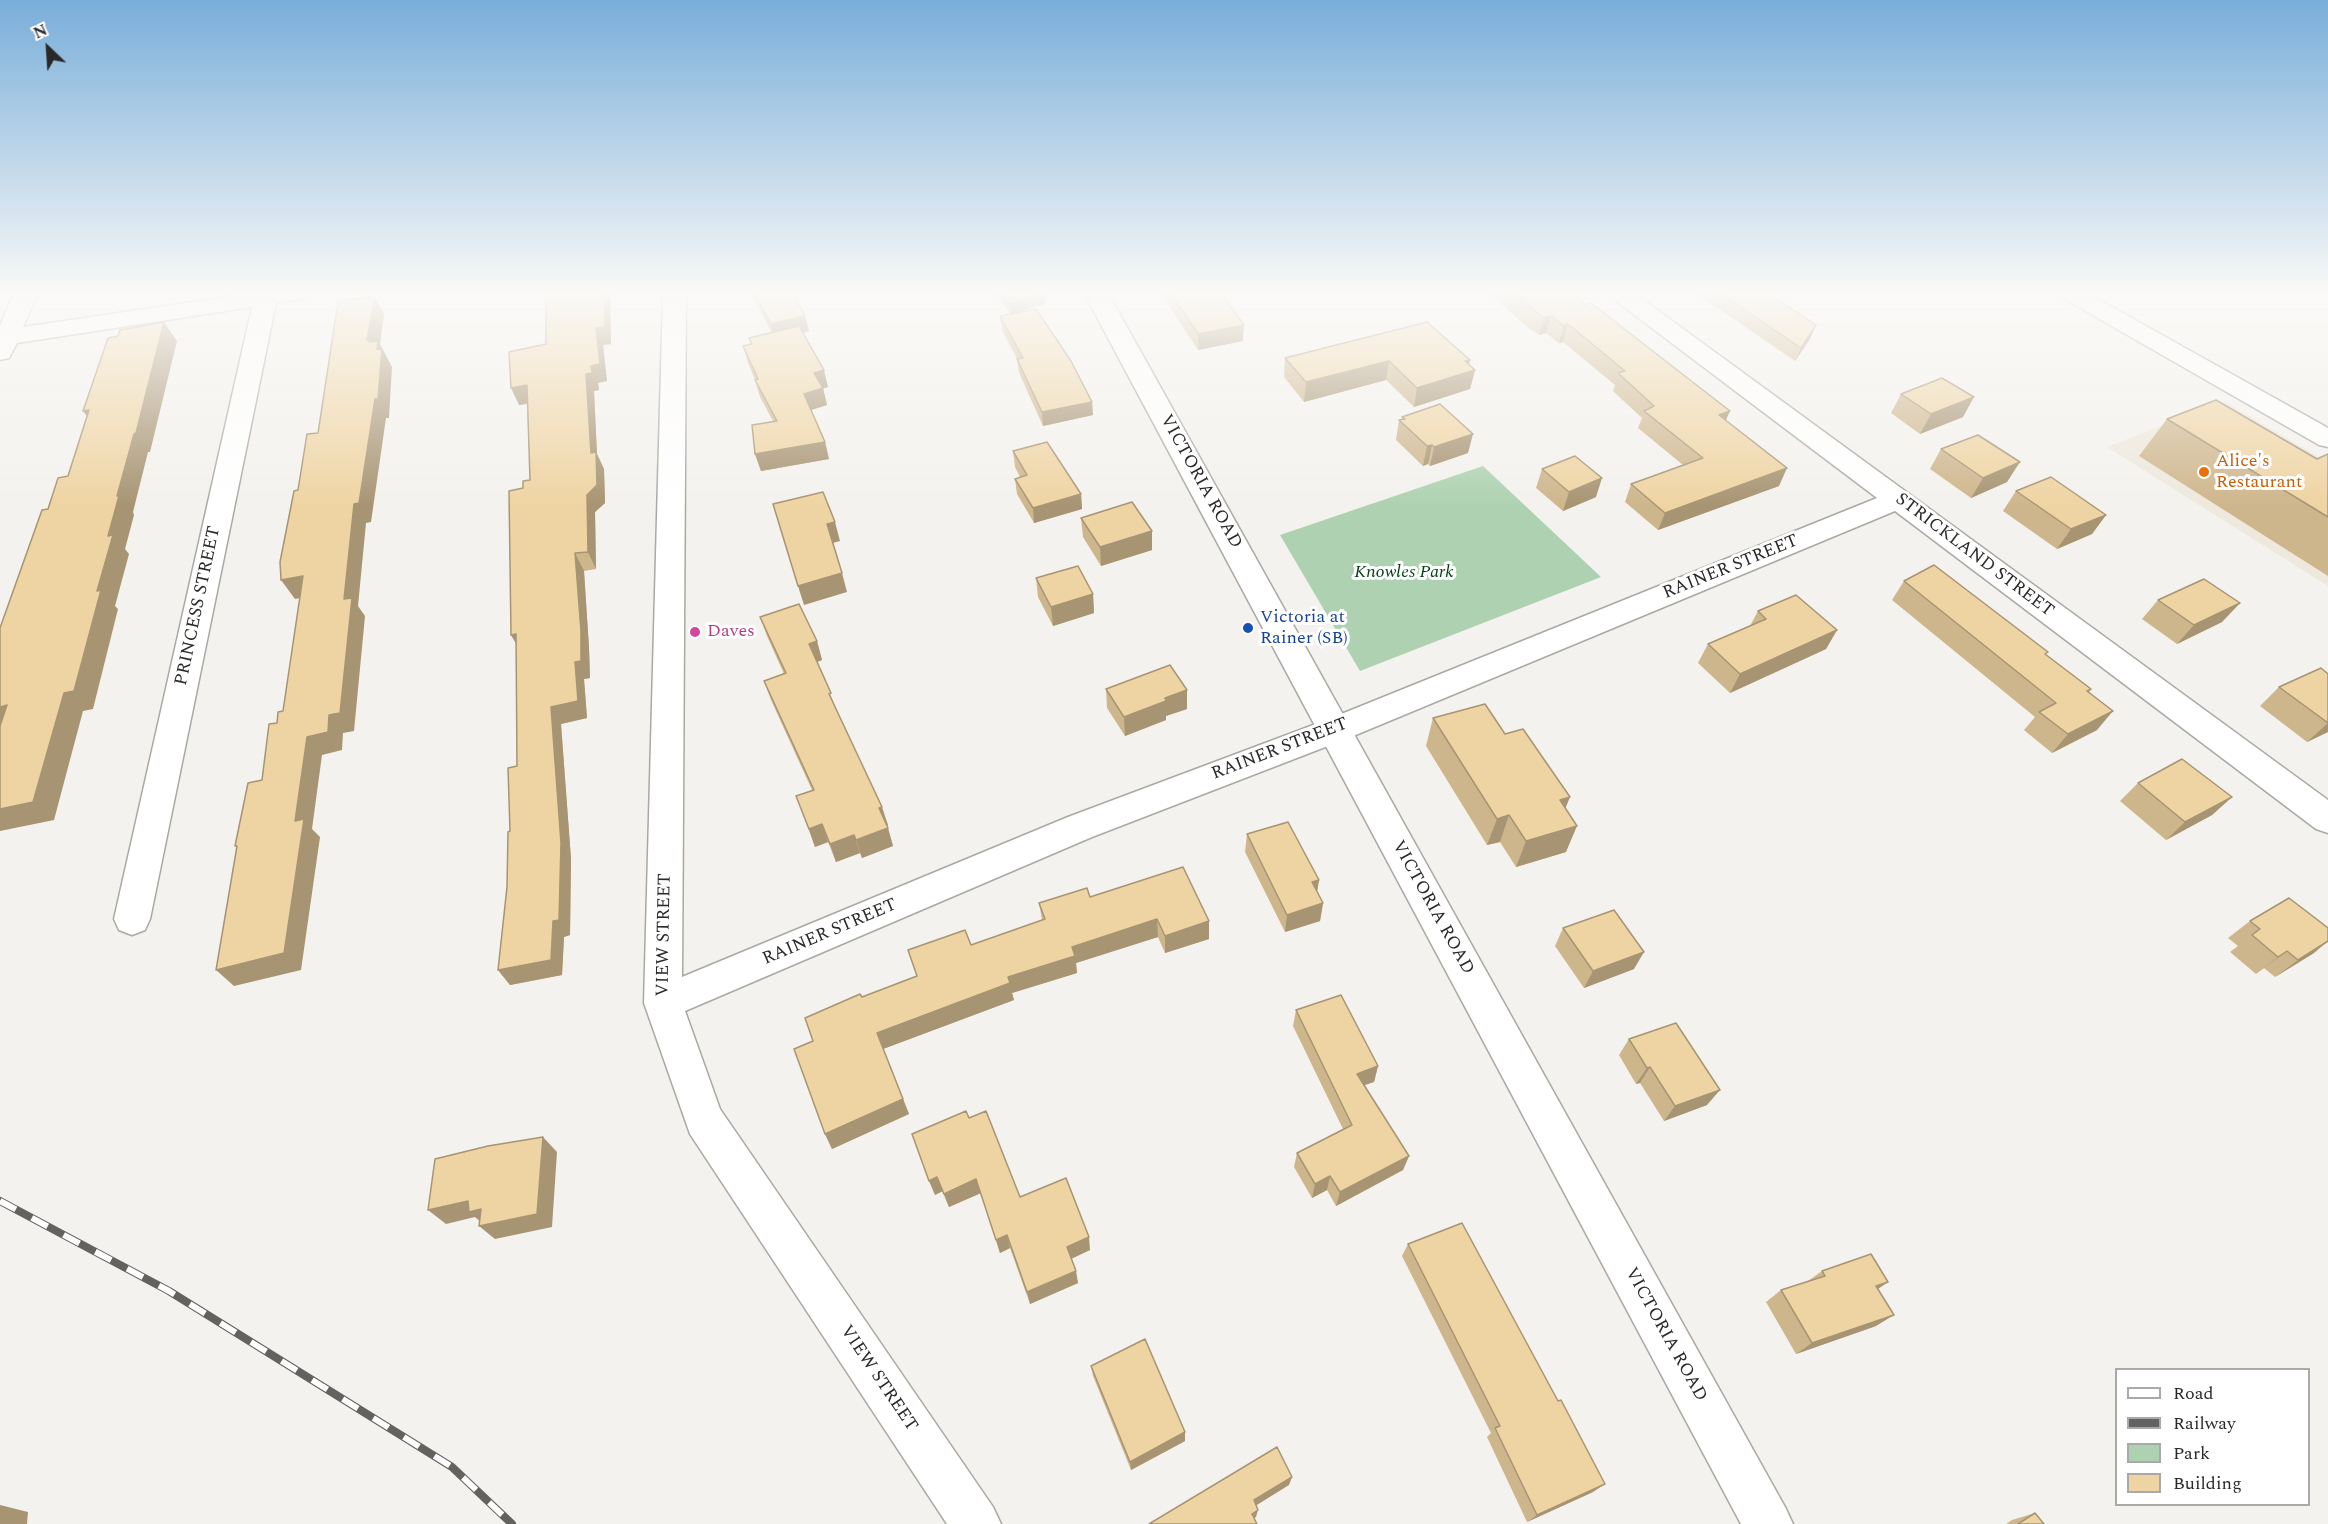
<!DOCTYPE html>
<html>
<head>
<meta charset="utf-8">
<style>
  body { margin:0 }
  #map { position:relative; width:2328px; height:1524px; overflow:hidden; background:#f4f2ee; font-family:Spectral,serif }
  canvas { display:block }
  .legend { position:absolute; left:2115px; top:1368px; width:195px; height:138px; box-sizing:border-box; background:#fff; border:2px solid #aaa9a9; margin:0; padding:8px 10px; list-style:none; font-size:18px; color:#2a2928 }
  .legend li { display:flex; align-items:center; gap:12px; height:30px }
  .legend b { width:30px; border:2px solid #aaa9a9 }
  .north { position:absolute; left:18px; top:18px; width:60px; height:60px; -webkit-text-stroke:4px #fff; paint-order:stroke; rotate:335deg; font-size:16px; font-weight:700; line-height:24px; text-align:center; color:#2a2928 }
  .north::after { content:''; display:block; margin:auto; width:21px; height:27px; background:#2a2928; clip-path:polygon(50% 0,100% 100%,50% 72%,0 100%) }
</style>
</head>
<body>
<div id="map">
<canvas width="2328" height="1524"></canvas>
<ul class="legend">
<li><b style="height:8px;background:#fff"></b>Road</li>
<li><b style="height:8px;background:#636260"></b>Railway</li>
<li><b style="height:16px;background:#aed2b1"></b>Park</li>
<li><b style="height:16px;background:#efd4a3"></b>Building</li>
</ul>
<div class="north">N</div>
</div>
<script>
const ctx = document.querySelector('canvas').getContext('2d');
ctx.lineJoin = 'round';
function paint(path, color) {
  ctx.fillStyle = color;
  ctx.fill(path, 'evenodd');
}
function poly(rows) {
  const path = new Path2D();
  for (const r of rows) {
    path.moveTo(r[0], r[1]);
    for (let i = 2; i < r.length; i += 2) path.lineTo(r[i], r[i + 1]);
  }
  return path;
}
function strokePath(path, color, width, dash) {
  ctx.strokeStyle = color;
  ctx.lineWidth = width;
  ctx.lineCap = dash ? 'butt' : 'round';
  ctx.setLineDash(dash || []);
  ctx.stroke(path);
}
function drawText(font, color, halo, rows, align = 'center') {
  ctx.font = font + ' Spectral,serif';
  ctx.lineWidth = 6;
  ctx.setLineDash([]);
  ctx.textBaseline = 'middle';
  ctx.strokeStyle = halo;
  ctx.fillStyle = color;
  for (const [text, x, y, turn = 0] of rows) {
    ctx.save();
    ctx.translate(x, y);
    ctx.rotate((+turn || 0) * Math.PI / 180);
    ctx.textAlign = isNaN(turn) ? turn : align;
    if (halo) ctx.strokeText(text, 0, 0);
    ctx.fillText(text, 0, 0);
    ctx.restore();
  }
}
paint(poly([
  [2224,401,2328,462,2328,586,2107,447]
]), '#eee8dd');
paint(poly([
  [1483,466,1601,577,1360,671,1280,535]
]), '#aed2b1');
const street = poly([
  [14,293,38,293,23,327,254,293,309,293,305,298,276,303,150,919,145,930,132,935,119,930,114,919,252,307,17,343,9,358,0,360,0,326,14,293],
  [663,293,686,293,682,977,1068,817,1324,721,1877,498,1612,298,1609,293,1634,293,2328,800,2328,833,2316,829,1895,511,1346,739,1092,837,685,1011,720,1109,993,1507,1001,1524,947,1524,690,1134,644,1003,663,293]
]);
const secondary = poly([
  [1084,293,1108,293,1785,1507,1793,1524,1741,1524,1084,293]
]);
const highway = poly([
  [2059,293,2087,293,2328,428,2328,447,2319,445,2063,298,2059,293]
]);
strokePath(street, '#aaa8a4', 3);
strokePath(secondary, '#aaa8a4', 3);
strokePath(highway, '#aaa8a4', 3);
paint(street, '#fff');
paint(secondary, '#fff');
paint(highway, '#fff');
const rail = poly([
  [0,1201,169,1291,452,1467,512,1524]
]);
strokePath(rail, '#636260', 8);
strokePath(rail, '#fff', 6, [18]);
paint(poly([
  [546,293,610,293,611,344,603,345,607,381,598,383,599,390,594,391,597,454,604,469,605,503,595,512,596,569,584,571,589,648,590,678,584,679,587,718,561,724,571,859,570,935,564,937,562,975,510,985,498,970,507,887,510,831,517,766,516,643,511,635,523,488,530,480,527,404,519,405,546,344],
  [752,293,793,293,805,316,809,331,803,333,828,387,823,388,827,405,811,410,825,442,829,459,761,471,755,454,773,421,760,397,755,380,748,363,743,346,751,344,749,338,771,332,753,297],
  [994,293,1043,293,1045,294,1045,304,1011,314],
  [1162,293,1221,293,1243,341,1198,350,1162,295],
  [1488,293,1571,293,1726,420,1779,486,1658,530,1625,502,1631,484,1683,465,1638,428,1642,418,1613,391,1615,385,1563,342,1559,343,1546,333,1539,335,1530,329],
  [1696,293,1768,293,1810,339,1795,361],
  [1000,316,1092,402,1093,415,1043,426,1019,373,1017,359,1002,330],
  [1285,358,1470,360,1469,365,1475,370,1470,389,1414,407,1386,380,1304,402,1284,377],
  [1901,394,1963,417,1920,434,1891,413],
  [1402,417,1468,453,1430,466,1428,464,1423,466,1396,440,1399,420,1402,420],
  [2167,419,2317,459,2328,454,2328,576,2139,456],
  [1941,449,2007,482,1971,498,1930,469],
  [1013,451,1081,494,1082,509,1034,523,1017,494,1015,479,1020,477,1015,467],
  [1542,469,1596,497,1563,511,1536,488],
  [2016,491,2106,515,2092,534,2057,549,2003,511],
  [1081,518,1152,531,1152,550,1101,566,1083,537],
  [1036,578,1093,594,1094,613,1053,626,1038,597],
  [1904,581,2046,655,2091,689,2089,692,2097,730,2052,753,2024,730,2035,717,1892,600],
  [2158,600,2240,603,2222,622,2177,644,2142,619],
  [1758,611,1837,630,1826,649,1730,693,1698,663,1708,644,1750,626],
  [760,617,817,641,822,660,817,662,835,706,888,825,887,825,893,846,862,858,860,853,836,862,828,842,815,847,796,796,812,790,771,700,764,681,784,674,767,636],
  [2328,674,2328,732,2307,742,2260,706,2279,687],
  [1106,689,1187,690,1187,709,1166,716,1166,720,1125,736,1107,708],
  [1433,718,1505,734,1565,808,1566,852,1516,867,1500,842,1487,845,1426,746],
  [2138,783,2232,797,2212,815,2166,840,2120,801],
  [1247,834,1319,880,1317,892,1323,903,1320,921,1285,932,1245,852],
  [1090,897,1209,921,1209,939,1165,953,1158,937,1076,963,1077,973,1012,993,1014,1000,883,1049,909,1114,832,1149,825,1134,813,1041,862,997,917,976,908,950,971,945,1042,920,1039,903],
  [2250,921,2314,953,2275,977,2264,968,2256,974,2230,952,2238,946,2228,938],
  [1563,928,1634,969,1584,988,1555,946],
  [1296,1010,1378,1066,1374,1082,1364,1085,1409,1156,1403,1170,1336,1206,1327,1190,1312,1198,1294,1167,1297,1153,1343,1129,1293,1026],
  [1629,1039,1707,1105,1664,1121,1640,1083,1636,1084,1619,1055],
  [969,1118,1020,1197,1090,1250,1071,1258,1078,1283,1030,1304,1010,1248,1000,1253,981,1193,949,1207,942,1191,935,1195],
  [1408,1244,1593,1492,1527,1522,1487,1437,1491,1433,1402,1256],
  [1822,1271,1888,1282,1878,1289,1876,1326,1796,1354,1766,1302,1781,1290,1808,1281],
  [1091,1366,1185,1441,1131,1470,1093,1376],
  [2035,1513,2044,1524,2006,1524,2012,1520]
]), '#ceb68c');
paint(poly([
  [604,293,610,293,611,344,603,345,607,381,598,383,599,390,594,391,597,454,604,469,605,503,595,512,596,569,588,552,587,495,591,453,586,374],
  [1045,294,1045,304,1011,314,1010,304],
  [375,296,384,314,380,344,392,367,389,418,386,418,371,522,366,523,358,606,365,616,354,731,343,733,342,750,322,755,312,829,320,837,301,970,234,986,216,970,295,821,307,737,329,715,354,504,367,340],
  [805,316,809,331,775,340,771,324],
  [1551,316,1546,333,1539,335,1544,318],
  [164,322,177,341,150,452,148,452,133,512,134,515,125,549,129,554,115,606,118,609,93,709,83,711,54,820,0,831,0,809,64,693,97,591,117,496],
  [1568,324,1563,342,1559,343,1564,326],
  [1244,325,1243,341,1198,350,1198,334],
  [1816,325,1810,339,1795,361,1801,348],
  [1470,360,1467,372,1475,370,1470,389,1414,407,1417,388,1465,361],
  [1389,361,1386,380,1304,402,1306,382],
  [824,370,828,387,818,390,814,373],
  [527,385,534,402,519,405,511,388],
  [823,388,827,405,808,411,804,394],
  [1974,397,1963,417,1920,434,1931,414],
  [1092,402,1093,415,1043,426,1042,412],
  [89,410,98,430,83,411],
  [1730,411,1722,429,1719,415],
  [1473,434,1468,453,1430,466,1434,447],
  [825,442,829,459,761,471,755,454],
  [1432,445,1428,464,1423,466,1427,446],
  [2020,462,2007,482,1971,498,1983,478],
  [1787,468,1779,486,1658,530,1665,513],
  [1602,478,1596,497,1563,511,1569,492],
  [1081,494,1082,509,1034,523,1033,508],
  [2106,515,2092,534,2057,549,2071,529],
  [835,522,840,541,833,543,827,524],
  [1152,531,1152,550,1101,566,1100,547],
  [575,553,584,571,589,648,590,678,584,679,587,718,561,724,571,859,570,935,564,937,562,975,510,985,498,970,551,707],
  [842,573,847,592,804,605,798,586],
  [303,576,316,595,295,599,281,580],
  [1093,594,1094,613,1053,626,1051,607],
  [2240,603,2222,622,2177,644,2194,625],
  [1837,630,1826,649,1730,693,1740,674],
  [516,634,521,652,511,635],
  [817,641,822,660,814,663,809,644],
  [1187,690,1187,709,1166,716,1166,720,1125,736,1124,717,1165,698],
  [7,705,0,729,0,707],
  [2113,711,2097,730,2052,753,2068,734],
  [2328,723,2328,732,2307,742],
  [1570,797,1559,824,1560,800],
  [2232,797,2212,815,2166,840,2185,822],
  [882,807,888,825,884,826,879,808],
  [1509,815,1500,842,1487,845,1497,819],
  [822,824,828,842,815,847,809,829],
  [1577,826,1566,852,1516,867,1526,841],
  [888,828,893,846,862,858,856,840],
  [854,835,860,853,836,862,830,844],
  [1319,880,1316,898,1312,882],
  [1323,903,1320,921,1285,932,1287,915],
  [1157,919,1158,937,1076,963,1077,973,1012,993,1014,1000,883,1049,877,1033,1072,947],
  [1209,921,1209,939,1165,953,1165,936],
  [2328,941,2314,953,2275,977,2298,960],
  [2287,951,2264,968,2256,974,2278,957],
  [1644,952,1634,969,1584,988,1593,971],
  [1378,1066,1374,1082,1353,1089,1357,1074],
  [1650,1067,1640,1083,1636,1084,1647,1068],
  [1720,1090,1707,1105,1664,1121,1675,1106],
  [903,1099,909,1114,832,1149,825,1134],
  [543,1137,557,1152,552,1227,495,1239,479,1226,484,1225,475,1217,446,1224,428,1210,468,1201],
  [1409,1156,1403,1170,1336,1206,1340,1192],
  [1330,1176,1327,1190,1312,1198,1315,1184],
  [937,1177,943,1191,935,1195,929,1181],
  [976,1179,981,1193,949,1207,944,1194],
  [1007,1235,1010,1248,1000,1253,996,1240],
  [1089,1237,1090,1250,1069,1260,1067,1247],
  [1076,1271,1078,1283,1030,1304,1027,1292],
  [1888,1282,1870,1294,1876,1286],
  [1894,1315,1876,1326,1796,1354,1812,1343],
  [1185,1432,1185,1441,1131,1470,1130,1462],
  [1292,1477,1289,1485,1252,1508,1254,1500],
  [1605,1484,1593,1492,1527,1522,1537,1515],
  [0,1505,28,1512,27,1524,0,1524],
  [1258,1510,1256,1517,1249,1521,1252,1514]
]), '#a79472');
const building = poly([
  [546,293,604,293,605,327,596,328,600,364,591,366,592,373,586,374,591,453,596,452,597,485,587,495,588,552,575,553,581,631,581,661,575,662,578,701,551,707,561,843,559,920,553,921,551,960,498,970,507,887,508,832,510,831,508,768,517,766,516,634,511,635,509,491,523,488,523,481,530,480,527,385,511,388,509,352,546,344,546,293],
  [754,293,793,293,805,316,771,324,754,293],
  [1001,293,1043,293,1045,294,1010,304,1001,293],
  [1171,293,1221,293,1244,325,1198,334,1171,293],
  [1513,293,1571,293,1586,305,1591,303,1730,411,1719,415,1787,468,1665,513,1631,484,1703,458,1644,411,1654,406,1618,373,1625,371,1568,324,1564,326,1551,316,1544,318,1535,311,1513,293],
  [1720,293,1768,293,1816,325,1801,348,1720,293],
  [375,296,367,340,370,340,369,342,378,341,377,349,382,349,378,399,375,399,359,503,354,504,344,599,352,598,340,713,329,715,328,732,307,737,295,821,304,819,284,953,216,970,237,846,235,846,248,783,262,780,269,724,277,723,278,712,283,711,303,576,281,580,280,562,294,491,298,490,307,434,318,433,338,302,375,296],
  [1036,309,1071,361,1092,402,1042,412,1017,359,1023,358,1000,316,1036,309],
  [164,322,136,433,134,434,117,496,119,496,108,536,113,535,97,591,101,590,74,691,64,693,33,802,0,809,0,726,7,705,0,707,0,628,42,510,48,509,58,478,68,476,89,410,83,411,108,338,118,336,120,330,164,322],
  [1427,322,1470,360,1465,361,1475,370,1417,388,1389,361,1306,382,1285,358,1427,322],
  [799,326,824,370,814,373,823,388,804,394,825,442,755,454,752,425,777,421,755,380,758,379,743,346,752,344,749,338,799,326],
  [1942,378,1974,397,1931,414,1901,394,1942,378],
  [2216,400,2317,459,2328,454,2328,517,2167,419,2216,400],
  [1440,404,1473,434,1434,447,1432,445,1427,446,1399,420,1405,419,1402,417,1440,404],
  [1978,435,2020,462,1983,478,1941,449,1978,435],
  [1047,442,1081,494,1033,508,1015,479,1027,475,1013,451,1047,442],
  [1575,456,1602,478,1569,492,1542,469,1575,456],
  [2051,477,2106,515,2071,529,2016,491,2051,477],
  [823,492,835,522,827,524,842,573,798,586,773,504,823,492],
  [1132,502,1152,531,1100,547,1081,518,1132,502],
  [1934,565,2048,652,2045,654,2091,689,2087,691,2113,711,2068,734,2039,712,2056,703,1904,581,1934,565],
  [1078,566,1093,594,1051,607,1036,578,1078,566],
  [2204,579,2240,603,2194,625,2158,600,2204,579],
  [1796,595,1837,630,1740,674,1708,644,1766,619,1758,611,1796,595],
  [799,604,817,641,809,644,831,693,829,694,882,807,879,808,888,828,856,840,854,835,830,844,822,824,809,829,796,796,814,790,764,681,786,673,760,617,799,604],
  [1170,665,1187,690,1165,698,1166,701,1124,717,1106,689,1170,665],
  [2321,668,2328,674,2328,723,2279,687,2321,668],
  [1485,704,1505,734,1523,729,1570,797,1560,800,1577,826,1526,841,1509,815,1497,819,1433,718,1485,704],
  [2182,759,2232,797,2185,822,2138,783,2182,759],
  [1288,822,1319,880,1312,882,1323,903,1287,915,1247,834,1288,822],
  [1183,867,1209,921,1165,936,1157,919,1072,947,1075,956,1008,977,1010,983,877,1033,903,1099,825,1134,794,1049,813,1041,805,1018,860,994,862,997,917,976,908,950,965,930,971,945,1045,919,1039,903,1087,888,1090,897,1183,867],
  [2289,898,2328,928,2328,941,2298,960,2287,951,2278,957,2252,935,2260,929,2250,921,2289,898],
  [1614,910,1644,952,1593,971,1563,928,1614,910],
  [1341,995,1378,1066,1357,1074,1409,1156,1340,1192,1330,1176,1315,1184,1297,1153,1352,1125,1296,1010,1341,995],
  [1676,1023,1720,1090,1675,1106,1650,1067,1647,1068,1629,1039,1676,1023],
  [966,1111,969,1118,986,1111,1020,1197,1066,1178,1089,1237,1067,1247,1076,1271,1027,1292,1007,1235,996,1240,976,1179,944,1194,937,1177,929,1181,912,1134,966,1111],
  [543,1137,537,1214,479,1226,481,1209,469,1212,468,1201,428,1210,435,1159,488,1146,543,1137],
  [1462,1223,1558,1401,1561,1400,1605,1484,1537,1515,1495,1428,1500,1426,1408,1244,1462,1223],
  [1871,1254,1888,1282,1876,1286,1894,1315,1812,1343,1781,1290,1825,1276,1822,1271,1871,1254],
  [1145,1339,1185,1432,1130,1462,1091,1366,1145,1339],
  [1277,1447,1292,1477,1254,1500,1258,1510,1252,1514,1257,1524,1149,1524,1277,1447],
  [2035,1513,2044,1524,2018,1524,2035,1513]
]);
paint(building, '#efd4a3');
strokePath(building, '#a79472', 1.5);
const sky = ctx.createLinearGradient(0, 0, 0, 506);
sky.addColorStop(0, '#79aeda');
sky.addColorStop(0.58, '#faf9f7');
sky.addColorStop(1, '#faf9f700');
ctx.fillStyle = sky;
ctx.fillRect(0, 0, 2328, 506);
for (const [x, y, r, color] of [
  [2204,472,6,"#e8710a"],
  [1248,628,6,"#1a4fb4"],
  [695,632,6,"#d1479c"]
]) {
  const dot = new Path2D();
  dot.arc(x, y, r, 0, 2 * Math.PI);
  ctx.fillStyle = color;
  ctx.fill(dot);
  strokePath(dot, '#fff', 2);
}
drawText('18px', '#c56008', '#fff', [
  ["Alice's",2216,462],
  ["Restaurant",2216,483]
], 'left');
drawText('18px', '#2a2928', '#fff', [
  ["VICTORIA ROAD",1200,482,61],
  ["STRICKLAND STREET",1974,556,37],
  ["RAINER STREET",1731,568,-22],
  ["PRINCESS STREET",199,606,-78],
  ["RAINER STREET",1280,750,-21],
  ["VICTORIA ROAD",1432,908,61],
  ["RAINER STREET",830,933,-23],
  ["VIEW STREET",665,935,-89],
  ["VICTORIA ROAD",1665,1335,61],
  ["VIEW STREET",878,1379,56]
]);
drawText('italic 18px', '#004313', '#fff', [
  ["Knowles Park",1404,573]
]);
drawText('18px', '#164399', '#fff', [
  ["Victoria at",1260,618],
  ["Rainer (SB)",1260,639]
], 'left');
drawText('18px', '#b23c85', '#fff', [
  ["Daves",707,632]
], 'left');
</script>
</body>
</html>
